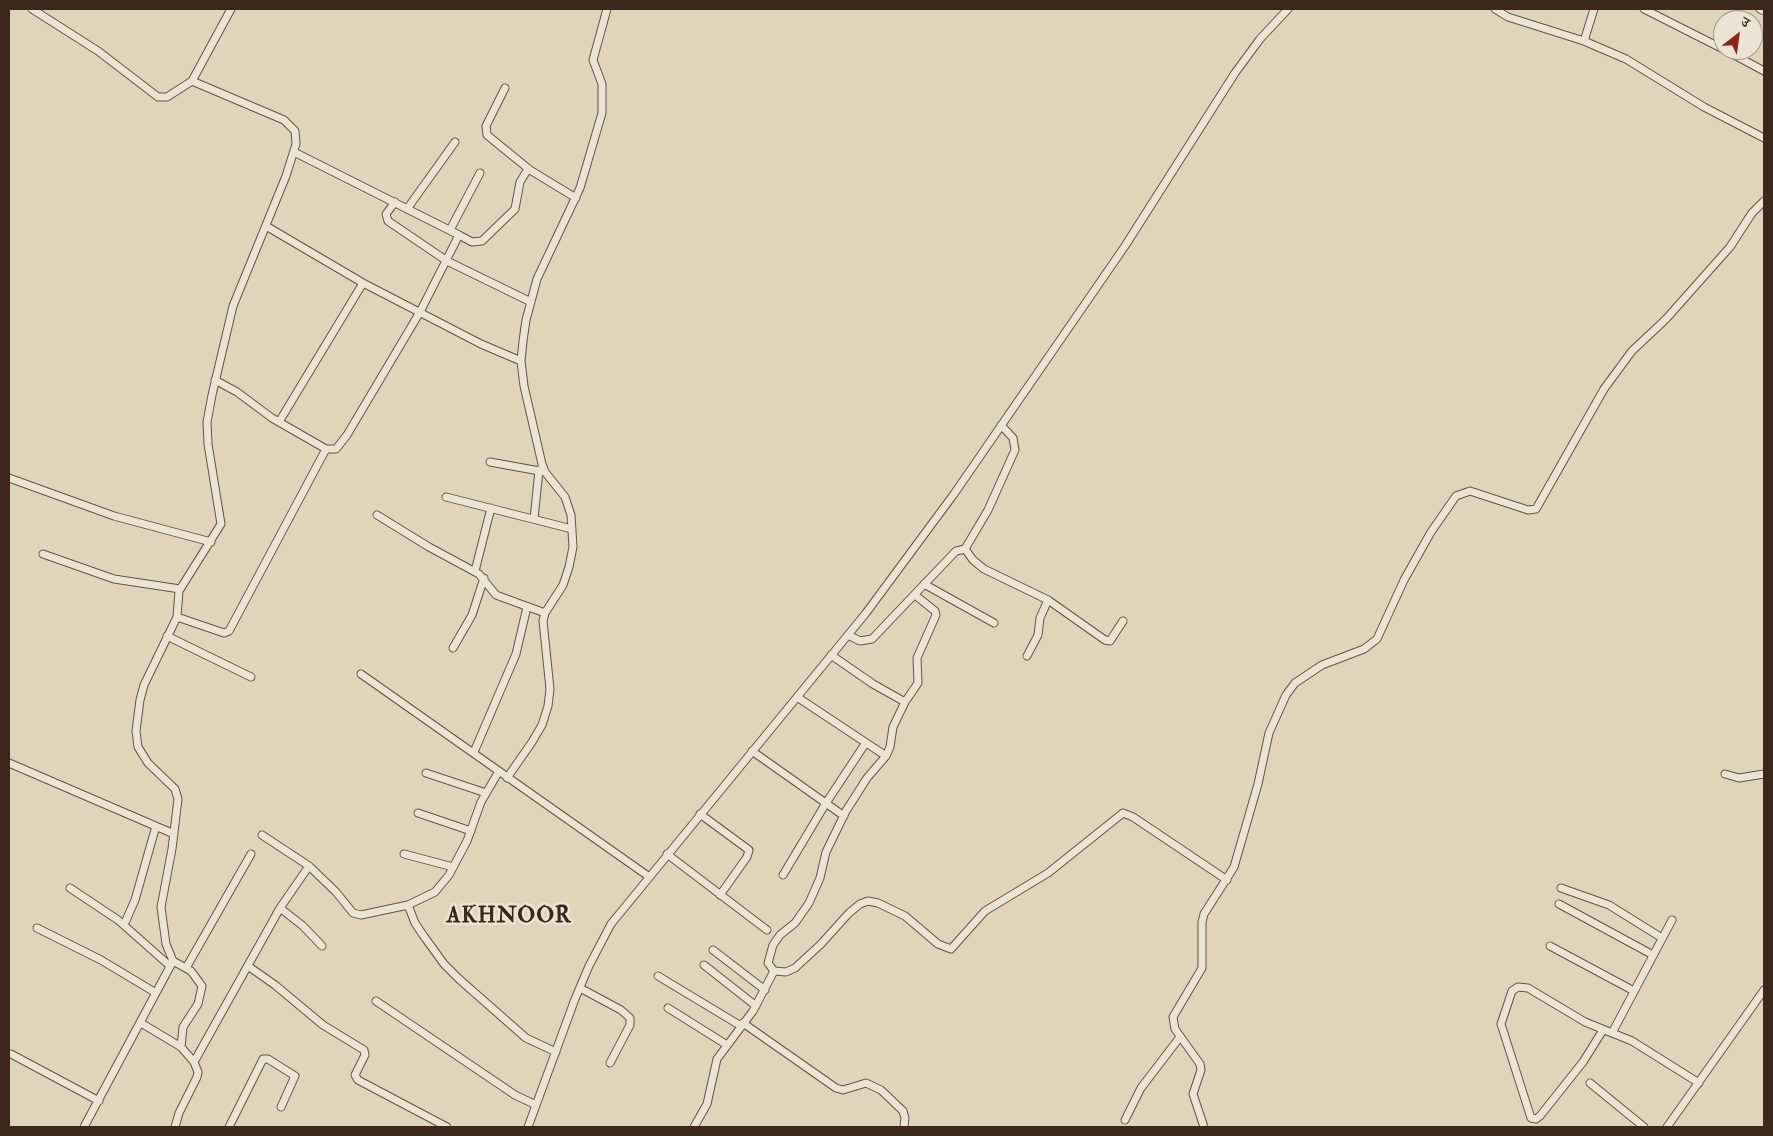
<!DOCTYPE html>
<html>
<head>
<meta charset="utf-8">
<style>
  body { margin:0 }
  #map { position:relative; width:1773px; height:1136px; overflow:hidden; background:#e0d5bb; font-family:"IM FELL Double Pica","Noto Serif Devanagari",serif }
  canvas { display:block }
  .frame { position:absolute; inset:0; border:10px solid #3b281b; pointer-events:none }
  .north { position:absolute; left:1713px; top:10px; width:50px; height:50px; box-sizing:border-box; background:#ebe4d3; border:1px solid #a59989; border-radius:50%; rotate:30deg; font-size:14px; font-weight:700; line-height:20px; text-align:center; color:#3b281b }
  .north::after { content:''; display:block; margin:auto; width:18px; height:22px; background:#8f2418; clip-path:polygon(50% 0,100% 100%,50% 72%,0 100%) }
</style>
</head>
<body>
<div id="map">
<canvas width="1773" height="1136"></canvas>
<div class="frame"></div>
<div class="north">उ</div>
</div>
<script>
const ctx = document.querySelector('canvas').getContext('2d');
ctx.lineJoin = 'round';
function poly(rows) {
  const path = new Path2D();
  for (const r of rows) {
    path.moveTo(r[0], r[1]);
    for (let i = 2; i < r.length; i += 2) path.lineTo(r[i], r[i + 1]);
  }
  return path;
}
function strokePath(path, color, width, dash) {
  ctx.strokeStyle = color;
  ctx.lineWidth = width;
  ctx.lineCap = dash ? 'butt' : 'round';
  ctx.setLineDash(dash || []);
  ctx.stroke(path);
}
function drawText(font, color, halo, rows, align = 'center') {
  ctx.font = font + ' "IM FELL Double Pica",serif';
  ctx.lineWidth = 5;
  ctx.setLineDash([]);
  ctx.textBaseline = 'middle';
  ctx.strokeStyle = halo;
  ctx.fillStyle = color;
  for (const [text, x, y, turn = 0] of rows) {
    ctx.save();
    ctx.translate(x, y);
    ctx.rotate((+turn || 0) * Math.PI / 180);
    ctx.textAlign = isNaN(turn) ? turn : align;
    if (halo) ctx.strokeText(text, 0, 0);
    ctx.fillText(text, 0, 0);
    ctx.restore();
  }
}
const minor = poly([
  [32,9,98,51,158,97,167,97,192,81],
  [1495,9,1508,17,1584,41,1626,59,1704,107,1764,138],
  [1644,9,1723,49],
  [1760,9,1764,11],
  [1584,41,1594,9],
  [1725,50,1764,71],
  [505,88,486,126,487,135,530,170,576,198],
  [294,152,459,235,420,312,347,435,336,449,326,449],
  [395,202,386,214,388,221,447,261,531,302],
  [407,209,455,142],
  [266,226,363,283,481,344,521,361],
  [450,230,480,173],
  [459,235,472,242,482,241,515,209,520,182,528,169],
  [279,422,363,283],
  [490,462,545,472],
  [9,478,114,516,211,542],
  [446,497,572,529],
  [377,515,429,547,479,574,496,595,545,613,543,621,550,689,548,706,542,725,532,742,507,778],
  [534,519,539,470],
  [965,549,988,510,1015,450,1013,438,1001,425],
  [43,554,114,579,180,589],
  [475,571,491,508],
  [924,584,994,623],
  [545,613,563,585,569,567,573,547,571,515,565,497,545,472,542,464,524,386,521,361,523,341,526,320,537,279,580,188,602,113,602,84,593,60,607,9],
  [177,617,224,633,229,631,326,449,272,418,237,392,215,380],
  [848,635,860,641,872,639,956,551,965,549,973,560,984,569,1048,600,1105,640,1110,641,1123,621],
  [167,636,251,677],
  [453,648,472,615,484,578],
  [831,655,873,684,905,702,893,727,890,747,886,756,867,778,846,811,826,852,820,878,809,903,795,923,780,935,773,945,768,963,774,971,786,972,795,968,821,944,849,913,860,904,868,901,878,903,905,916,938,944,951,949,985,911,1048,873,1123,813,1133,817,1227,880],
  [1027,656,1038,635,1040,618,1048,600],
  [361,674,648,876],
  [797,697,886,756],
  [905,702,918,683,917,658,936,615,935,611,915,595],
  [752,751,844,816],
  [474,752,516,654,527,607],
  [9,763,174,834],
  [426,773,486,793],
  [1725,774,1739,778,1764,774],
  [418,813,471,831],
  [700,814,749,850,747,857,720,895],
  [262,835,309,866,336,892,353,913,361,915,408,905,435,892,449,875,467,841,481,802,499,771],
  [404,854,453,867],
  [667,854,767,930],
  [783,875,826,803,865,744],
  [70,888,118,920,170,966],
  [1561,888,1609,905,1662,938],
  [1559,904,1653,955],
  [408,905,415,923,423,935,444,964,459,979,526,1038,556,1052],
  [280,908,303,926,322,946],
  [124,925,135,900,156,826],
  [37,928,101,960,156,993],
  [1550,946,1634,991],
  [713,950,765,990],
  [173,961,166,944,161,907,172,849,178,799,175,789,148,763,138,747,136,731,140,700,144,685,177,617,179,591,221,524,208,444,207,422,212,395,233,306,286,176,296,144,295,131,284,120,192,81,231,9],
  [704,965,756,1006],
  [248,966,275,985,323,1025,364,1050,365,1055,355,1075,358,1080,447,1127],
  [186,968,251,854],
  [658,976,741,1026],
  [580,988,621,1010,630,1018,630,1025,610,1063],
  [376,1001,515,1095,536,1105],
  [668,1008,727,1045],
  [141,1023,181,1047,194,1062],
  [743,1023,836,1088,843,1090,866,1083,881,1090,903,1111,905,1118,904,1127],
  [1603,1030,1583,1062,1540,1116,1536,1119,1531,1118,1501,1024,1512,991,1518,987,1528,988,1585,1022,1632,1041,1699,1083],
  [1612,1033,1672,920],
  [11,1054,99,1101],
  [1590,1083,1644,1127],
  [1125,1120,1141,1088,1180,1037],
  [84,1127,173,961,191,971,202,986,198,1004,183,1027,181,1047],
  [175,1127,179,1113,197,1077,198,1072,194,1062,280,908,309,866],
  [229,1127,263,1059,268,1059,295,1076,281,1107],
  [528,1127,575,999,589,966,611,924,866,613,954,494,1125,246,1235,73,1260,39,1288,9],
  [694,1127,707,1104,717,1059,753,1011,774,971],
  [1204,1127,1193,1094,1201,1070,1200,1064,1175,1029,1173,1017,1202,968,1202,922,1204,914,1234,867,1258,784,1269,733,1286,695,1295,683,1322,665,1364,649,1377,639,1404,580,1431,532,1456,496,1470,491,1528,510,1536,509,1604,389,1632,351,1666,319,1730,247,1752,213,1764,201],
  [1667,1127,1764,990]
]);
strokePath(minor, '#645343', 9);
strokePath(minor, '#ebe4d3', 7);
ctx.letterSpacing = '1px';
drawText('bold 22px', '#3b281b', '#ebe4d3', [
  ["AKHNOOR",509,917]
]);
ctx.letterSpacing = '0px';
</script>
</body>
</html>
